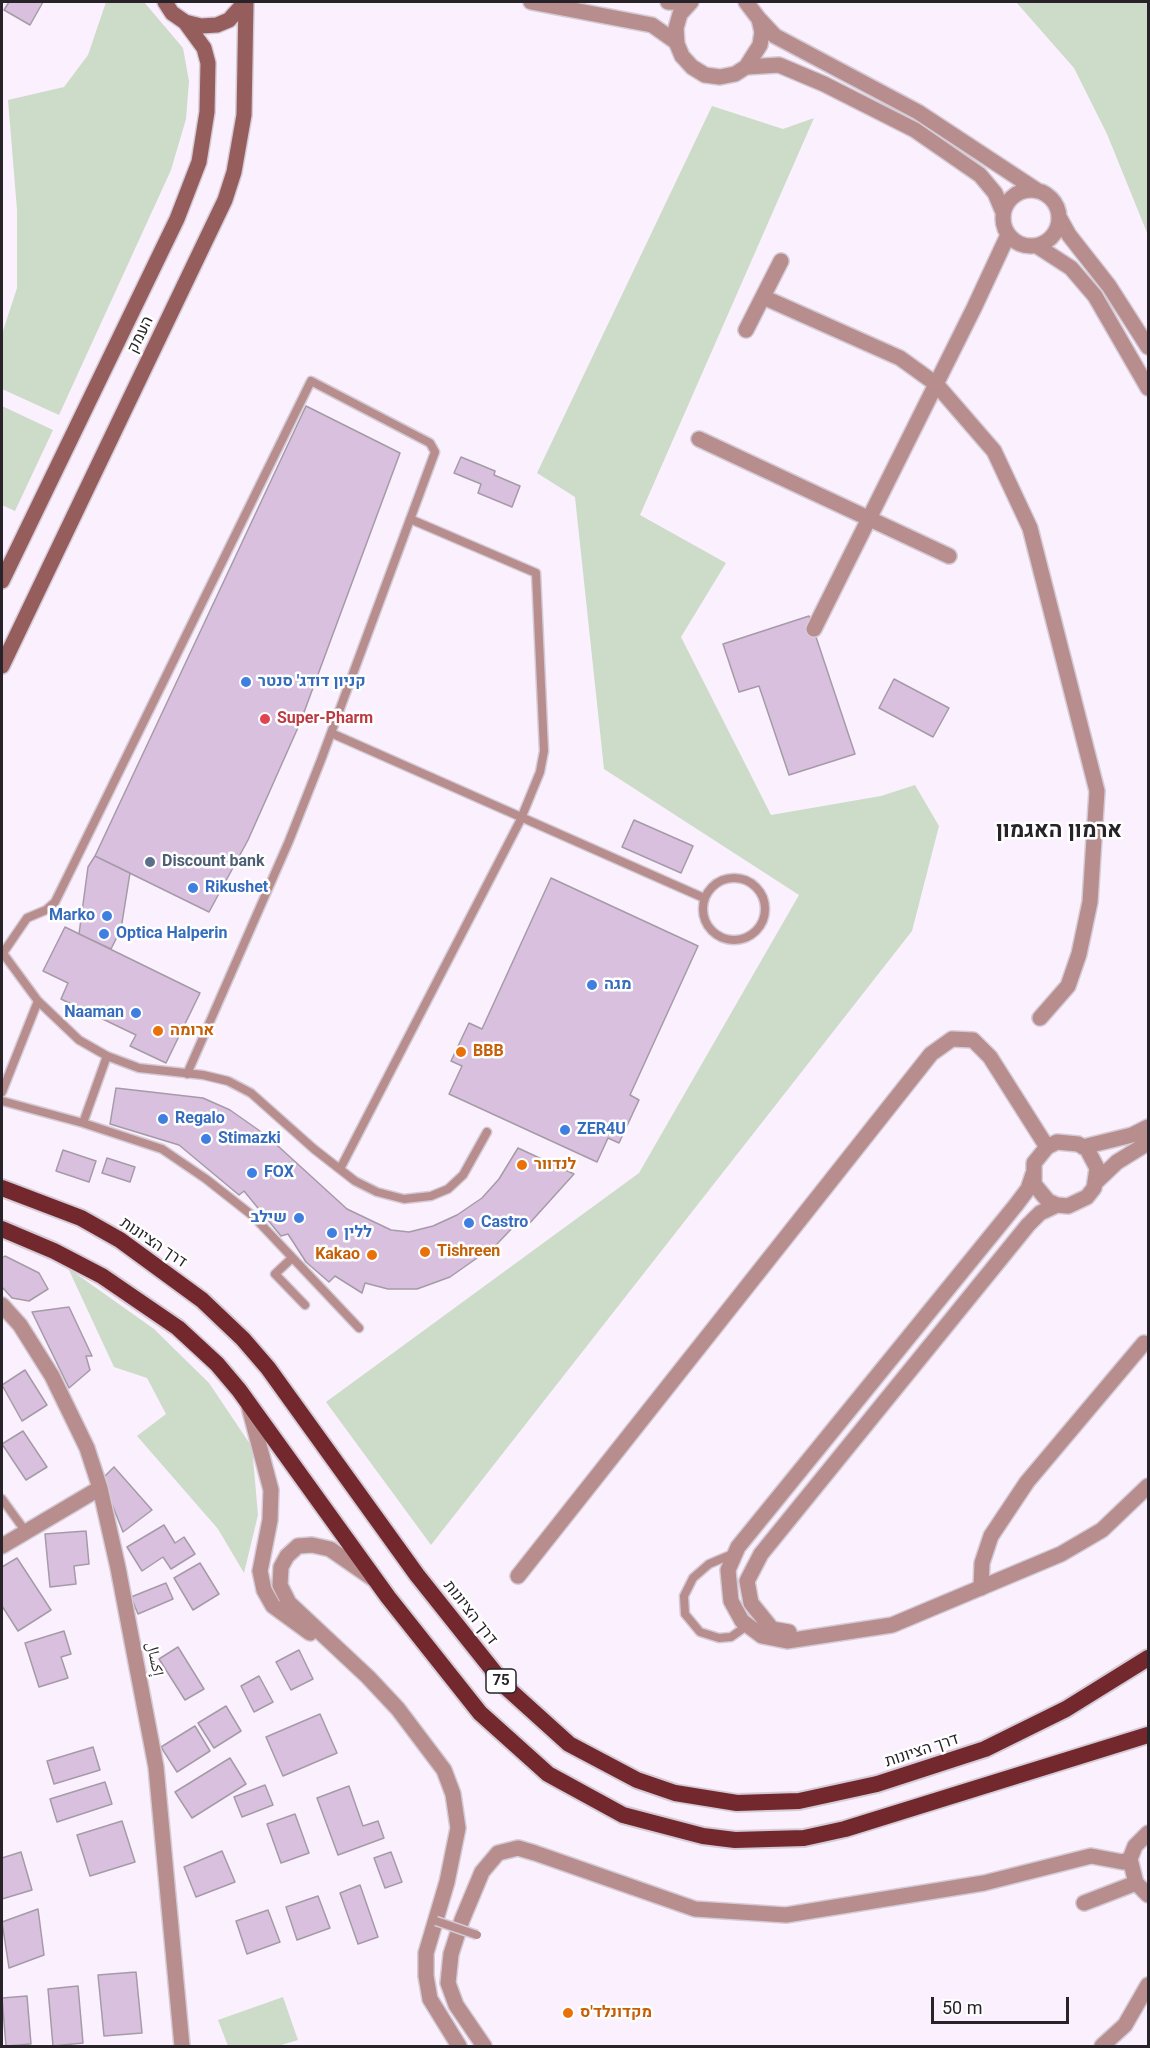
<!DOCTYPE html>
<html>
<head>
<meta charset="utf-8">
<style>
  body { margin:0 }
  #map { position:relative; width:1150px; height:2048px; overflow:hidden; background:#fbf0fd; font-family:Roboto,sans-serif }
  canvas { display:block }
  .frame { position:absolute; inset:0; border:3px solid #272328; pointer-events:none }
  .scale { position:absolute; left:931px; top:1997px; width:138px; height:27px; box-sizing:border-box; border:3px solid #272328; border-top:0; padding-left:8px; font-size:18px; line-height:21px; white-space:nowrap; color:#272328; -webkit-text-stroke:4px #fff; paint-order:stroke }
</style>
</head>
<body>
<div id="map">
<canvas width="1150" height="2048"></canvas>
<div class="frame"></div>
<div class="scale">50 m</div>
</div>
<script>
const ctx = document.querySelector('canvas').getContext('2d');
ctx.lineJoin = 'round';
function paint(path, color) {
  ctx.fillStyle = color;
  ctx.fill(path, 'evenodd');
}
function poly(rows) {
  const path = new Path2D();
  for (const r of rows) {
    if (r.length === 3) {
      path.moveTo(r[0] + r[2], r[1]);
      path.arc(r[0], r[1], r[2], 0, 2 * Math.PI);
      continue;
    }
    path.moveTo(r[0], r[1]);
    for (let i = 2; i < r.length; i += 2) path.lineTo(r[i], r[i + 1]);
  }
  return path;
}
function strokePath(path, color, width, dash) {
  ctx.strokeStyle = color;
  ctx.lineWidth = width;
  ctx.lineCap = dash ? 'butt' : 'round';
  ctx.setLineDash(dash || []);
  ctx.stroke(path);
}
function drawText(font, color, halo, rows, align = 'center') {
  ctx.font = font + ' Roboto,"Noto Naskh Arabic",Heebo,sans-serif';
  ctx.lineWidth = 5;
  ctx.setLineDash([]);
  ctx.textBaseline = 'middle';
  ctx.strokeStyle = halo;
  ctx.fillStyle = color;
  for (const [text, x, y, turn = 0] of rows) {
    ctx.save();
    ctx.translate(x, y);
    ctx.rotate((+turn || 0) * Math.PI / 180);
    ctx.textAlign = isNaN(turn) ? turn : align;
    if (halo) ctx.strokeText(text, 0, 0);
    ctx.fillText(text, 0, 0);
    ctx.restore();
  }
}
paint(poly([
  [106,2,144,2,183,48,189,81,186,119,171,170,59,415,2,389,2,334,17,288,17,210,8,100,64,87,88,55],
  [1016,2,1148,2,1148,235,1107,134,1074,68],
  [712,106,783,129,814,118,640,515,726,563,681,637,771,815,881,796,915,785,939,826,912,931,431,1545,326,1402,639,1173,799,895,604,769,575,497,537,473],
  [2,406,53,430,15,511,2,505],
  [68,1268,154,1329,209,1383,252,1447,258,1515,244,1573,218,1529,137,1436,166,1414,147,1378,114,1367],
  [283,1997,298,2040,278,2046,228,2046,218,2020]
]), '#ccdcc8');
const building = poly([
  [9,2,43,2,30,25,4,10,9,2],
  [306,406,400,453,300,723,248,840,209,912,95,856,306,406],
  [461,457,495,471,494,475,520,486,512,507,478,493,481,484,454,473,461,457],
  [809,616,855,754,789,775,759,686,739,692,723,644,809,616],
  [894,679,949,708,933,737,879,708,894,679],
  [634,820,693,846,681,873,622,847,634,820],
  [95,856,130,873,121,929,111,949,79,934,88,867,95,856],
  [551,878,698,946,630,1095,639,1100,619,1143,608,1138,597,1162,449,1094,462,1066,451,1061,469,1023,482,1029,551,878],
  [65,927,200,993,166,1063,130,1046,136,1035,61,999,68,983,43,971,65,927],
  [116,1088,203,1098,230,1110,267,1136,347,1209,391,1230,409,1232,433,1226,457,1215,482,1198,499,1179,518,1148,574,1174,528,1225,517,1223,497,1244,450,1277,417,1289,388,1289,365,1283,362,1293,335,1276,329,1282,306,1262,288,1234,281,1236,244,1191,239,1195,179,1145,110,1124,116,1088],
  [63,1150,96,1161,89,1182,56,1171,63,1150],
  [107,1158,135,1167,130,1182,102,1173,107,1158],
  [5,1256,39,1273,48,1289,29,1301,12,1298,2,1287,2,1258,5,1256],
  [69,1307,92,1356,86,1356,90,1370,69,1388,32,1312,69,1307],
  [25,1370,47,1405,22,1421,2,1385,25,1370],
  [23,1431,47,1467,26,1480,2,1444,23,1431],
  [114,1467,152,1510,123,1532,102,1479,114,1467],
  [164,1525,175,1543,184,1537,195,1554,171,1569,163,1557,142,1571,127,1547,164,1525],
  [86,1531,89,1564,74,1566,76,1584,50,1587,45,1534,86,1531],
  [17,1558,51,1610,18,1631,2,1606,2,1567,17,1558],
  [200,1563,219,1594,193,1610,174,1578,200,1563],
  [166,1583,173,1599,138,1614,131,1597,166,1583],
  [64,1631,71,1654,61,1657,68,1678,39,1687,25,1643,64,1631],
  [178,1647,204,1689,185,1700,159,1659,178,1647],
  [299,1650,313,1679,291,1690,276,1662,299,1650],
  [259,1676,273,1702,254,1712,241,1686,259,1676],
  [226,1706,241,1731,214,1748,198,1723,226,1706],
  [320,1714,337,1753,283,1776,266,1737,320,1714],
  [195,1726,210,1751,177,1772,161,1747,195,1726],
  [93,1747,100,1770,54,1784,47,1761,93,1747],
  [230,1758,246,1784,192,1818,175,1792,230,1758],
  [105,1782,112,1804,57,1822,50,1799,105,1782],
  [265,1785,273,1805,242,1817,234,1797,265,1785],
  [349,1786,363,1826,378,1821,384,1838,338,1855,317,1798,349,1786],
  [295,1814,309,1853,281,1863,267,1824,295,1814],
  [122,1821,135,1862,90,1876,77,1835,122,1821],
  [222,1851,235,1882,196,1897,184,1867,222,1851],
  [21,1852,32,1890,2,1899,2,1858,21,1852],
  [391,1852,402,1882,385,1888,374,1858,391,1852],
  [360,1885,378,1937,358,1944,340,1893,360,1885],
  [318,1896,330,1928,297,1940,286,1907,318,1896],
  [38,1909,44,1955,9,1968,2,1922,38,1909],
  [268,1910,280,1942,247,1954,236,1921,268,1910],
  [136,1972,142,2033,104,2036,98,1975,136,1972],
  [78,1986,83,2043,53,2046,48,1989,78,1986],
  [27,1996,31,2044,6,2046,2,1998,27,1996]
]);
paint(building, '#d9c0df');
strokePath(building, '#a59ba7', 1.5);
const service = poly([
  [331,733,704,898],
  [734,909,31],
  [2,952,38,1001,79,1040,107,1056,139,1068,203,1075,228,1081,251,1093,314,1149,355,1181,377,1192,404,1199,431,1196,448,1189,463,1175,487,1132],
  [3,953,27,918,46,910,55,902,311,381,430,443,435,452,321,760,289,841,187,1074],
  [2,1092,38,1001],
  [2,1101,83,1123,107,1056],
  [83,1123,162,1149,206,1179,253,1216,359,1328],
  [340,1169,520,821,540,772,544,751,536,573,410,519],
  [292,1258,275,1274,305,1305],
  [2,1499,26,1532],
  [735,1553,709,1564,693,1578,684,1596,685,1614,700,1632,719,1638,731,1637,748,1625]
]);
const minor = poly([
  [763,297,900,358,936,384,994,451,1030,528,1097,791,1090,902,1079,954,1068,986,1040,1018],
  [746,330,781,261],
  [699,439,949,556],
  [814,629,974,308,1008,235],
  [2,1305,20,1325,52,1376,87,1448,100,1488,118,1568,156,1767,182,2046],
  [249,1407,271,1490,270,1520,260,1571,264,1590,273,1606,310,1633],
  [2,1546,100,1488],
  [518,1576,931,1054,952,1039,973,1040,990,1057,1047,1147],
  [372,1578,330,1549,312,1545,298,1546,287,1556,281,1567,280,1585,289,1603,368,1677,398,1709,444,1770,453,1794,458,1828,447,1882,426,1953,426,1976,430,1999,459,2046],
  [981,1588,982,1563,991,1536,1027,1482,1144,1343],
  [1148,1833,1135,1846,1130,1859,1136,1883,1148,1895],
  [1084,1903,1136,1883],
  [484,2046,456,2005,448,1983,451,1954,462,1920,482,1872,498,1853,518,1848,535,1853,695,1909,786,1915,984,1883,1091,1856,1123,1862,1130,1859],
  [1102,2046,1125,2025,1148,1985]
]);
const tertiary = poly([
  [531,2,652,25,676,42],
  [668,2,689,3],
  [691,2,680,14,676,28,677,44,682,56,692,67,705,75,720,77,735,74,746,67,760,45,762,32,759,19,746,2],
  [759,19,775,36,918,112,1038,191],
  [746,67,779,65,824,84,915,130,980,175,995,193,1003,212],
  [1031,218,28],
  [1059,217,1069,235,1109,286,1148,347],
  [1037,246,1071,268,1095,296,1148,388],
  [1083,1147,1132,1135,1148,1127],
  [1033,1174,1028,1189,1016,1205,738,1547,728,1570,731,1601,742,1621,762,1636,787,1641,892,1625,1061,1554,1102,1530,1148,1486],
  [1095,1183,1117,1162,1148,1143],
  [789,1632,772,1629,751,1603,747,1581,761,1554,1028,1225,1040,1213,1057,1205,1068,1206,1087,1197,1094,1188,1097,1168,1087,1149,1078,1144,1057,1142,1047,1147,1034,1163,1034,1184,1048,1201,1057,1205]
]);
const secondary = poly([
  [165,2,172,13,185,22,201,26,217,25,229,20,245,2],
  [2,581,177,219,199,162,207,112,208,63,204,48,185,22],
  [2,666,225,200,234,172,244,115,246,2]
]);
const trunk = poly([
  [2,1188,81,1218,120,1240,202,1300,243,1339,268,1368,417,1575,507,1688,569,1744,637,1780,675,1793,737,1803,799,1801,877,1784,985,1749,1066,1709,1148,1658],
  [2,1229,54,1251,102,1276,178,1328,217,1364,239,1390,388,1597,480,1713,548,1774,623,1815,703,1836,735,1840,804,1838,845,1829,1148,1735]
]);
strokePath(service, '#d5cbd7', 11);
strokePath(minor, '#d5cbd7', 18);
strokePath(tertiary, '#d5cbd7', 18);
strokePath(secondary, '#d5cbd7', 18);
strokePath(trunk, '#d5cbd7', 20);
strokePath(service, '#b78e8d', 8);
strokePath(minor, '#b78e8d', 15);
strokePath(tertiary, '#b78e8d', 15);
strokePath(secondary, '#965d5d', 15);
strokePath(trunk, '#72282d', 16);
const serviceBridge = poly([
  [436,1921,477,1935]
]);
strokePath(serviceBridge, '#d5cbd7', 11, []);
strokePath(serviceBridge, '#b78e8d', 8);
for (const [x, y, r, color] of [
  [246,682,6,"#3f7fe0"],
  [265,719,6,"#e0444e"],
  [150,862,6,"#5c6f8a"],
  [193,888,6,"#3f7fe0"],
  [107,916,6,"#3f7fe0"],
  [104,934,6,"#3f7fe0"],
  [592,985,6,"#3f7fe0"],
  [136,1013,6,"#3f7fe0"],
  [158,1031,6,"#e8710a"],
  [461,1052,6,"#e8710a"],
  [163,1119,6,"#3f7fe0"],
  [565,1130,6,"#3f7fe0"],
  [206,1139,6,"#3f7fe0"],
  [522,1165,6,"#e8710a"],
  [252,1173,6,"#3f7fe0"],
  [299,1218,6,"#3f7fe0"],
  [469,1223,6,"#3f7fe0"],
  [332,1233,6,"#3f7fe0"],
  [425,1252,6,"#e8710a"],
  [372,1255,6,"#e8710a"],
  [568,2013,6,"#e8710a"]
]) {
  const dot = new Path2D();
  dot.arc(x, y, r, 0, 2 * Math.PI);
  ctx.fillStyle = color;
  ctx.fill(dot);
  strokePath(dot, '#fff', 2);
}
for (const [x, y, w] of [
  [501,1681,30]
]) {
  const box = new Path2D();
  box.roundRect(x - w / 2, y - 12, w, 24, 4.5);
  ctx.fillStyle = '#fff';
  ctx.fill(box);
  strokePath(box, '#272328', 1.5);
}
drawText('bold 15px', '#272328', null, [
  ["75",501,1681]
]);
drawText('16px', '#272328', '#fff', [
  ["העמק",141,335,-64],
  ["דרך הציונות",153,1243,34],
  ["דרך הציונות",470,1613,52],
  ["إكسال",154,1659,79],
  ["דרך הציונות",922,1751,-18]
]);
drawText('bold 16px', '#366cbe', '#fff', [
  ["קניון דודג' סנטר",258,682],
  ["Rikushet",205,888],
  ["Marko",95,916,"right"],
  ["Optica Halperin",116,934],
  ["מגה",604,985],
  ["Naaman",124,1013,"right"],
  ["Regalo",175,1119],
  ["ZER4U",577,1130],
  ["Stimazki",218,1139],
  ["FOX",264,1173],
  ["שילב",287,1218,"right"],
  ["Castro",481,1223],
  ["ללין",344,1233]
], 'left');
drawText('bold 16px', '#be3a42', '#fff', [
  ["Super-Pharm",277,719]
], 'left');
drawText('bold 16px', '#4e5e75', '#fff', [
  ["Discount bank",162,862]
], 'left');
drawText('bold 16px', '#c56008', '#fff', [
  ["ארומה",170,1031],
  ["BBB",473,1052],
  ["לנדוור",534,1165],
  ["Tishreen",437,1252],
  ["Kakao",360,1255,"right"],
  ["מקדונלד'ס",580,2013]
], 'left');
drawText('bold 22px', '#272328', '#fff', [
  ["ארמון האגמון",1059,831]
]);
</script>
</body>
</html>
